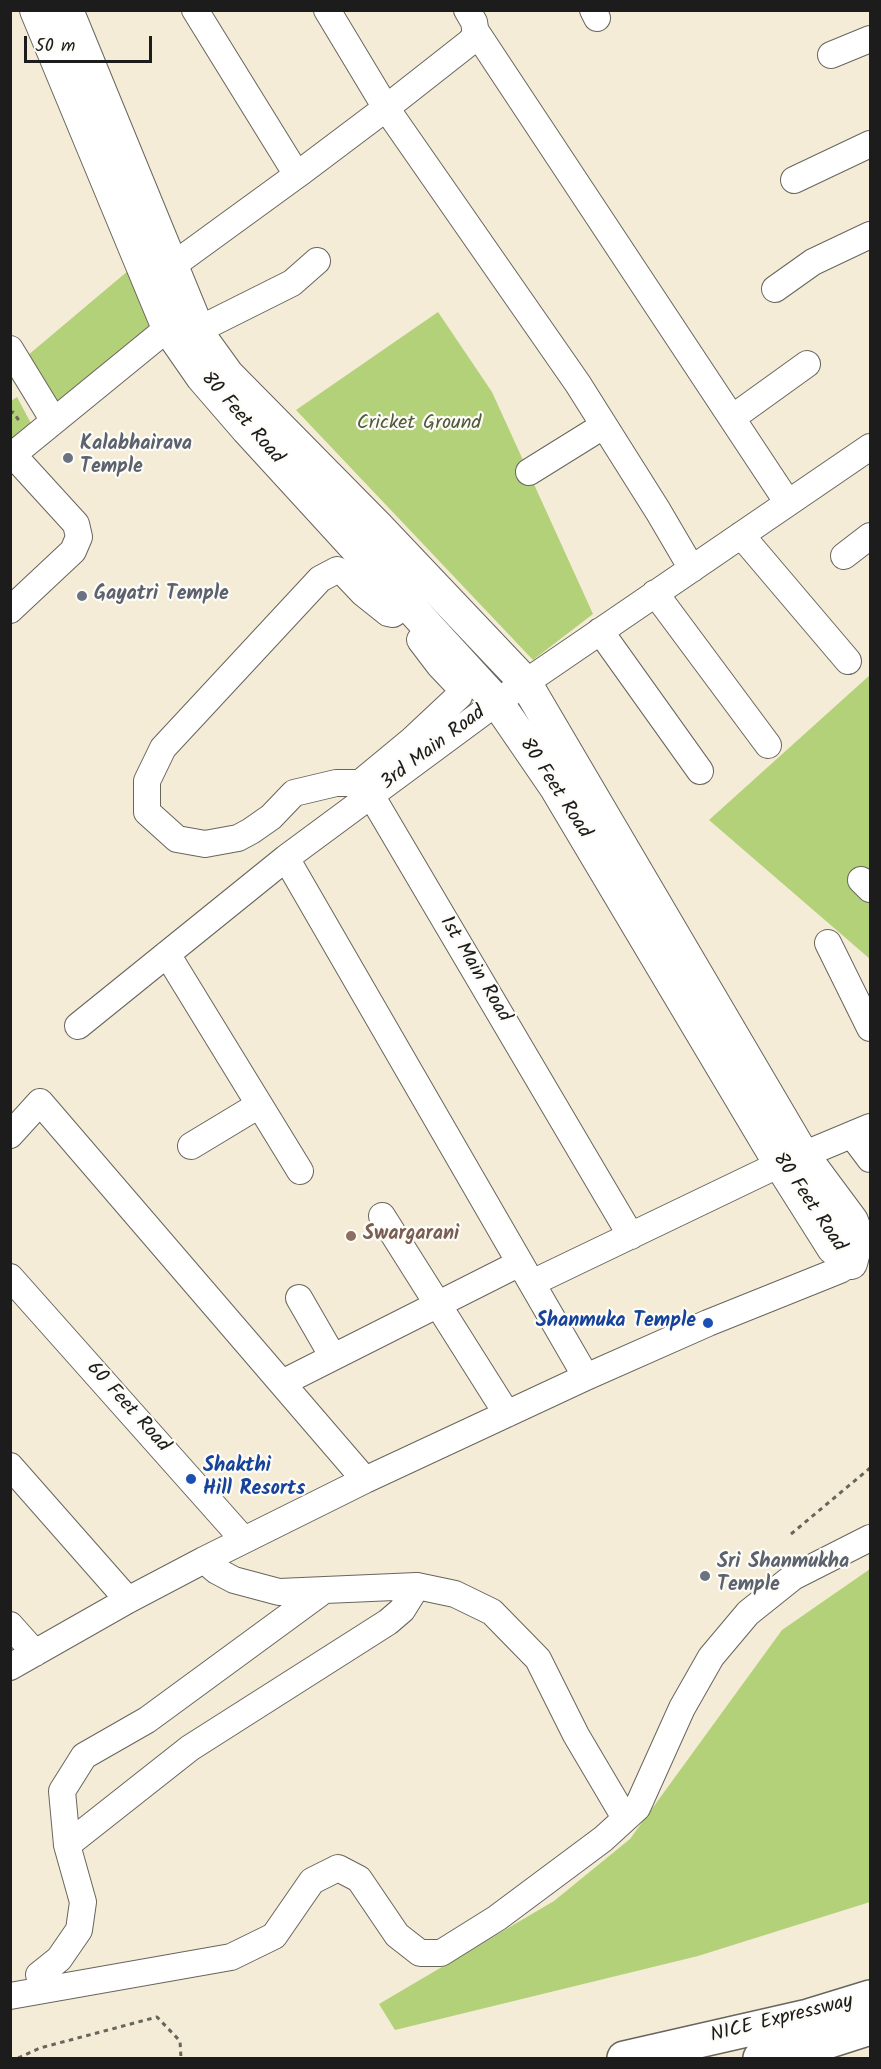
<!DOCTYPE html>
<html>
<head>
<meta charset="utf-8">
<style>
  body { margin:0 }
  #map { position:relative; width:881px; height:2069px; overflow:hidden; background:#f4ecd7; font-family:Kalam,sans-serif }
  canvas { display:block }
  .frame { position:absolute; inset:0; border:12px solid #1c1c1c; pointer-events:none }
  .scale { position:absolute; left:24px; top:36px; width:128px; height:27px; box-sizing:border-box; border:3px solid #1c1c1c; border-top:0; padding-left:8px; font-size:18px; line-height:21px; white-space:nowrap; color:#1c1c1c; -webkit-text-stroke:4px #fdfcf7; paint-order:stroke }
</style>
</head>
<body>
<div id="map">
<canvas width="881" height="2069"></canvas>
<div class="frame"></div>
<div class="scale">50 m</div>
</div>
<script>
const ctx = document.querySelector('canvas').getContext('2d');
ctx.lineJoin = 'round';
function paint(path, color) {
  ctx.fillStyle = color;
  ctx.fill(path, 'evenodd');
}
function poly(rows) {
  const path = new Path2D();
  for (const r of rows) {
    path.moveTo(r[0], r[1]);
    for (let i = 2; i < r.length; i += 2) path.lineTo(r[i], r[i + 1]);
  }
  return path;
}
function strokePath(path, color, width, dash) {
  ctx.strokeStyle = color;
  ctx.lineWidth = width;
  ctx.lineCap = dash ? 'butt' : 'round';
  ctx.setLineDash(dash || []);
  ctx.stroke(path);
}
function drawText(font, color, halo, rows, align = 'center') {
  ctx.font = font + ' Kalam,sans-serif';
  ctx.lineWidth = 4.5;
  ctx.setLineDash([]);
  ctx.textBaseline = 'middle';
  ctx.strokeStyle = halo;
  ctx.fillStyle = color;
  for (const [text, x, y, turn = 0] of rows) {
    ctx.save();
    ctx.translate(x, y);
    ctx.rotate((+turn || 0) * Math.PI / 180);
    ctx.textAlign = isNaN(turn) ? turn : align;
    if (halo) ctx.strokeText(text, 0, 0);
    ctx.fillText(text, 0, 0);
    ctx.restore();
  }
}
paint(poly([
  [129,270,158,329,62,407,27,356],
  [438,312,492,392,593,614,533,660,296,410],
  [17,397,33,427,11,446,11,401],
  [870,675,870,959,709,820],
  [870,1569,870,1902,698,1956,395,2030,379,2004,554,1901,630,1839,782,1630]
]), '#b3d178');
const minor = poly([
  [327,10,386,108,470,42,476,34,474,22,467,10],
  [593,10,597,18],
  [475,30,788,503],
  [831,55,870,39],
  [297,175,386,108,578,384,658,511,692,569],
  [794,180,870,144],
  [172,266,297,175,195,10],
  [775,289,813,262,870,235],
  [198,330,292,283,317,261],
  [10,349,54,421],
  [732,418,807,364],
  [10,457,168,328,184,319],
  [529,472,603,426],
  [741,535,848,661],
  [844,556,870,536],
  [655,593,768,745],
  [407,604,393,614,388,613,363,593,345,574,337,570,320,579,163,748,147,781,147,812,177,839,205,844,238,838,251,831,271,817,294,793,336,783,360,783,412,740,459,696,458,685,439,665,420,640,430,630],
  [10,610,73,551,79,537,76,524,13,455],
  [600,631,700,771],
  [371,795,631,1236],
  [286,858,497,702,870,447],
  [861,880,870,889],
  [828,943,870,1028],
  [167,954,300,1171],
  [78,1026,286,858,586,1377],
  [10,1135,40,1102,365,1480],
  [852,1135,870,1159],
  [191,1146,259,1105],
  [803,1155,870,1127],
  [382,1216,507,1414],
  [10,1277,243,1539],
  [532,1283,780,1164],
  [299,1298,333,1357],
  [282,1383,520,1263],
  [10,1466,128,1600],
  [204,1560,217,1571,234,1580,279,1592,417,1586,455,1594,492,1612,538,1659,576,1735,625,1818],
  [10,1625,35,1653],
  [10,1667,128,1600,204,1560,365,1480,586,1377,708,1323,840,1270,851,1263],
  [67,1845,62,1791,84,1756,147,1720,323,1591],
  [39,1975,59,1959,79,1930,83,1902,67,1845,190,1748,388,1622,402,1610,417,1586],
  [10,1996,231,1957,274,1936,312,1881,338,1868,359,1879,397,1935,420,1953,441,1953,497,1918,603,1839,637,1808,682,1708,711,1657,748,1613,793,1577,870,1538]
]);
const major = poly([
  [36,10,168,328,202,377,247,429,497,702,556,788,780,1164,833,1248,851,1263,858,1237,852,1221,803,1155,525,682,378,527,228,375,202,339,67,10]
]);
const highway = poly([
  [624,2058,808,2016,870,1997],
  [760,2058,817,2045,870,2028]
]);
strokePath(minor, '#68655d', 28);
strokePath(major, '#68655d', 34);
strokePath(highway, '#68655d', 36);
strokePath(poly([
  [10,414,13,412,20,422],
  [791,1534,870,1468],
  [18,2058,40,2048,157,2017,180,2041,181,2058]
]), '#68655d', 3, [4.5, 4.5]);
strokePath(minor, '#fff', 26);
strokePath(major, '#fff', 32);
strokePath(highway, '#fff', 33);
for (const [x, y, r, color] of [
  [68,458,6,"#6b7280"],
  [82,596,6,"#6b7280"],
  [351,1236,6,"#8d6e63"],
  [708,1323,6,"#1a4fb4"],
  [191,1479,6,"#1a4fb4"],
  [705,1576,6,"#6b7280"]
]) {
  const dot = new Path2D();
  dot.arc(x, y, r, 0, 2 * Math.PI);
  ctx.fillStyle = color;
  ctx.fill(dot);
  strokePath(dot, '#fdfcf7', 2);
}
drawText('20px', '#1c1c1c', '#fdfcf7', [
  ["80 Feet Road",241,419,49],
  ["3rd Main Road",434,749,-37],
  ["80 Feet Road",554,789,57],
  ["1st Main Road",474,970,59],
  ["80 Feet Road",808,1203,56],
  ["60 Feet Road",127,1408,48],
  ["NICE Expressway",782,2020,-14]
]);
drawText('20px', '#515b3c', '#fdfcf7', [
  ["Cricket Ground",419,425]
]);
drawText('bold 20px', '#5b616d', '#fdfcf7', [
  ["Kalabhairava",80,446],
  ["Temple",80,469],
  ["Gayatri Temple",94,596],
  ["Sri Shanmukha",717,1564],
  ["Temple",717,1587]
], 'left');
drawText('bold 20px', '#785e54', '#fdfcf7', [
  ["Swargarani",363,1236]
], 'left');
drawText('bold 20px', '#164399', '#fdfcf7', [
  ["Shanmuka Temple",696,1323],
  ["Shakthi",203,1468,"left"],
  ["Hill Resorts",203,1491,"left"]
], 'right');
</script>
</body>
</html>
